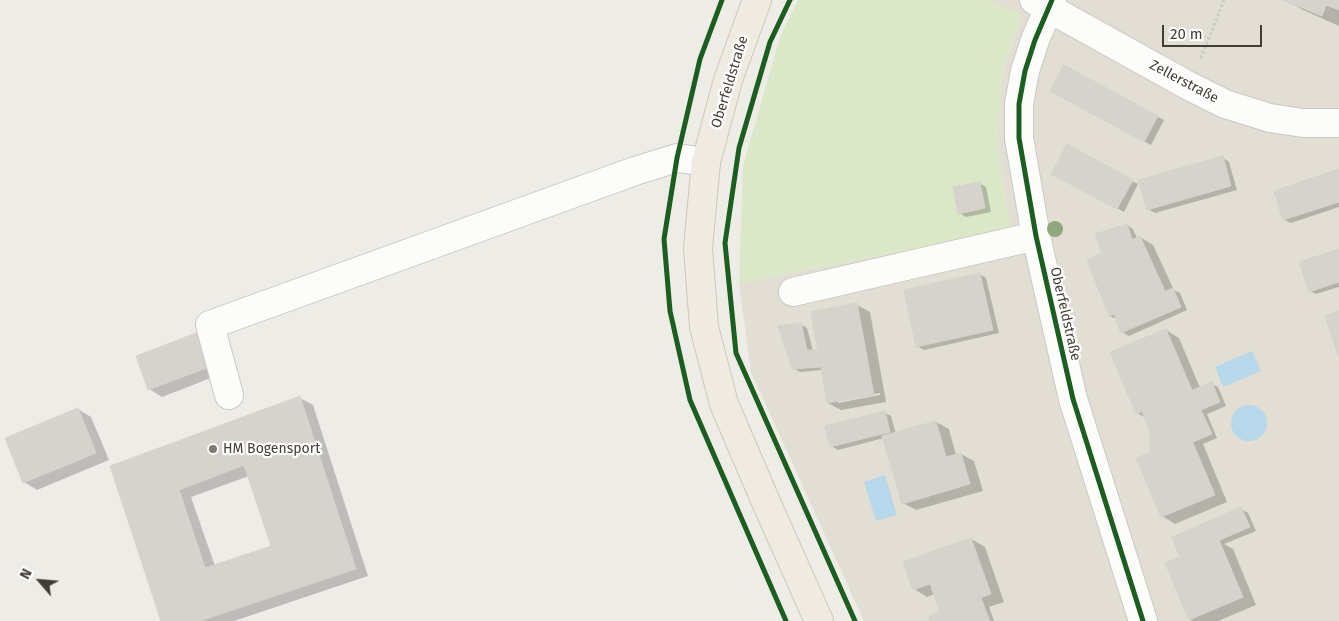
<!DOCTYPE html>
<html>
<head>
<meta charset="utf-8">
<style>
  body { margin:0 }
  #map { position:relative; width:1339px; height:621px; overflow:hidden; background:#eeece6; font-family:"Fira Sans",sans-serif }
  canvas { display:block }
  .north { position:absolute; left:15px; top:556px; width:50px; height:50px; -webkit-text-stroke:4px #fff; paint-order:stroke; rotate:297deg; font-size:14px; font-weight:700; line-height:20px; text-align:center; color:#423d34 }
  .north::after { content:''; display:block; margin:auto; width:18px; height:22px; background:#423d34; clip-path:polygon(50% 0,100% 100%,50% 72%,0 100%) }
  .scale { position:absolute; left:1162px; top:25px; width:100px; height:22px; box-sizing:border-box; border:2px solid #423d34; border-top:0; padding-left:6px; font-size:15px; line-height:18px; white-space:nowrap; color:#423d34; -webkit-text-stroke:4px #fff; paint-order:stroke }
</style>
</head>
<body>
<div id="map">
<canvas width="1339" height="621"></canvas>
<div class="north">N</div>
<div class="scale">20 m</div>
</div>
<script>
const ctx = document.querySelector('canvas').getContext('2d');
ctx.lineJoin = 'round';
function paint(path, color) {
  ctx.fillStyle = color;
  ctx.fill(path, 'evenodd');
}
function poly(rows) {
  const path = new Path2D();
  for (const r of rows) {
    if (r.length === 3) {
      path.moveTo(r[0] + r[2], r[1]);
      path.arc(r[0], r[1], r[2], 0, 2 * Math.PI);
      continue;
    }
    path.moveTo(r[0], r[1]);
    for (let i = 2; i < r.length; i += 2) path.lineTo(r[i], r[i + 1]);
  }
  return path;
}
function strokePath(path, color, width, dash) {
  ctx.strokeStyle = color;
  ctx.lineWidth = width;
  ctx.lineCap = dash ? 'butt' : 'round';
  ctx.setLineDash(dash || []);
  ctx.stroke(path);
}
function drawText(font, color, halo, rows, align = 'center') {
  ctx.font = font + ' "Fira Sans",sans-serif';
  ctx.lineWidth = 4.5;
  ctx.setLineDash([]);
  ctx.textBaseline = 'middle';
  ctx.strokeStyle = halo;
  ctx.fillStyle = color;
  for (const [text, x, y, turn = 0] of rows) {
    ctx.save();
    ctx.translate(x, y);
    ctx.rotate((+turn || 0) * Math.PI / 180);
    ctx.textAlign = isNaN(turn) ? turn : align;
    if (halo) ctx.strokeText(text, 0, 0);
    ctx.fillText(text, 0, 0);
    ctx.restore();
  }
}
paint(poly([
  [988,0,1339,0,1339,621,864,621,751,372,739,283,1011,230,997,144,1001,79,1021,16]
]), '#e2ded3');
paint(poly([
  [798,0,988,0,1021,15,1001,79,997,144,1011,230,739,283,743,166,780,37]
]), '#dbe8c7');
paint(poly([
  [1252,351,1261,371,1223,387,1215,367],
  [1249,423,18],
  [885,475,897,515,876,521,864,482]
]), '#b7d7eb');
paint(poly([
  [1285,0,1339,0,1339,26,1303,10],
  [1065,67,1164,120,1151,145,1051,91],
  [1067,146,1138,184,1124,212,1053,173],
  [1223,158,1229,162,1237,190,1155,213,1148,209],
  [1339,170,1339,207,1291,223,1284,220,1275,191],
  [979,183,986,187,991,212,966,217,959,213],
  [1127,225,1133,229,1137,238,1140,237,1153,245,1174,290,1180,293,1187,310,1129,336,1122,332,1118,320,1110,316,1089,261,1103,254],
  [1339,250,1339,287,1316,294,1310,291],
  [980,274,986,278,999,333,924,350,917,346],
  [857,305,870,312,886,402,841,410,828,403,822,370,800,372,793,368,800,324,807,328,813,351,819,352],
  [880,393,880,395,838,403,838,400],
  [1166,330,1179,338,1200,388,1212,384,1218,387,1226,406,1207,414,1217,438,1203,444,1227,502,1175,524,1162,516,1152,453,1151,431,1146,418,1137,413],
  [196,334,209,342,221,374,162,397,149,389],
  [300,398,313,405,368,576,234,621,163,621,112,467],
  [249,476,272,547,215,566,191,497],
  [78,409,91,417,109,460,37,490,24,482],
  [885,413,891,416,896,434,936,422,949,429,956,455,961,454,974,461,983,491,916,510,903,503,884,438,838,450,831,446],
  [1241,509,1248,513,1256,531,1224,544,1233,549,1256,605,1218,621,1193,621,1190,620,1167,564,1183,557],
  [971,539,985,547,1004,602,989,607,994,621,931,621,943,613,935,594,927,597,914,589,904,562]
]), '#0003');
const building = poly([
  [1283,0,1339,0,1339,10,1326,5,1322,16,1283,0],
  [1064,65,1158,116,1144,142,1050,91,1064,65],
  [1067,144,1133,180,1117,209,1051,174,1067,144],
  [1223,156,1231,186,1147,210,1138,180,1223,156],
  [1339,169,1339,202,1283,220,1274,191,1339,169],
  [980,182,985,208,958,214,953,187,980,182],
  [1127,224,1132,239,1102,254,1095,234,1127,224],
  [1140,236,1165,291,1109,316,1087,260,1140,236],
  [1339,249,1339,282,1309,292,1299,262,1339,249],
  [980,273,993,330,916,347,904,290,980,273],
  [1173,288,1181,307,1121,333,1114,314,1173,288],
  [857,303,874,395,827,403,811,312,857,303],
  [1339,311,1339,358,1325,316,1339,311],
  [801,323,807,350,817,350,820,367,792,369,778,326,801,323],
  [1166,329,1192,390,1136,414,1110,352,1166,329],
  [196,333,209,367,148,390,136,356,196,333],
  [1212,382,1220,402,1150,431,1142,411,1212,382],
  [300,396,356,569,200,621,161,621,110,466,300,396],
  [244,465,271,546,205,568,179,490,244,465],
  [78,408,96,453,23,483,5,438,78,408],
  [1201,410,1212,434,1193,442,1190,436,1150,452,1150,431,1201,410],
  [885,411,890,432,830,447,825,426,885,411],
  [936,421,946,457,961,453,970,484,902,504,882,436,936,421],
  [1190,436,1215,495,1161,517,1136,458,1190,436],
  [1241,507,1250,527,1180,557,1172,537,1241,507],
  [971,538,991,594,940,612,930,584,913,590,903,562,971,538],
  [1219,540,1243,597,1189,620,1165,563,1219,540],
  [981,598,987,614,967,621,930,621,928,616,981,598],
  [987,614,990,621,967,621,987,614]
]);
paint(building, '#d6d3cd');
strokePath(building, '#d6d3cc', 1);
const minor = poly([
  [1034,0,1189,86,1225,104,1270,118,1303,123,1339,123],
  [1052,0,1035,40,1025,71,1019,104,1019,138,1036,236,1073,399,1143,621],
  [793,292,1036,236],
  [229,395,210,325,635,171,677,158,706,162]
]);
const major = poly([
  [757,0,728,80,706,162,698,248,704,327,724,404,766,502,819,621]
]);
strokePath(minor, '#cac8c2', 30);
strokePath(major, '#cfc7b4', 30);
strokePath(poly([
  [1201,58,1224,0]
]), '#cccac6', 3, [2.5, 2.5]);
strokePath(minor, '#fcfcfb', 28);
strokePath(major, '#f0ebe2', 28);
strokePath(poly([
  [722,0,700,59,677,158,664,239,670,311,690,400,786,621],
  [790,0,770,42,739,148,725,243,736,353,855,621],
  [1052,0,1035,40,1025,71,1019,104,1019,138,1036,236,1073,399,1143,621]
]), '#1b5e20', 5);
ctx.fillStyle = '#91a87f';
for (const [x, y] of [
  [1055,229]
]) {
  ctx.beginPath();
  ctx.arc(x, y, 8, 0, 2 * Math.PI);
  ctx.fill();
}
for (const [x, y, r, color] of [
  [213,449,5,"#7e7a72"]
]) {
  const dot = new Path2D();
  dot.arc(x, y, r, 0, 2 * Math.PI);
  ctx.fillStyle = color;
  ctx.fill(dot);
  strokePath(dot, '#fff', 2);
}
drawText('14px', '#423d34', '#fff', [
  ["Oberfeldstraße",730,82,-73],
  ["Zellerstraße",1184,82,28],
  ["Oberfeldstraße",1065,314,77]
]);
drawText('14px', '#423d34', '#fff', [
  ["HM Bogensport",223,449]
], 'left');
</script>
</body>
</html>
